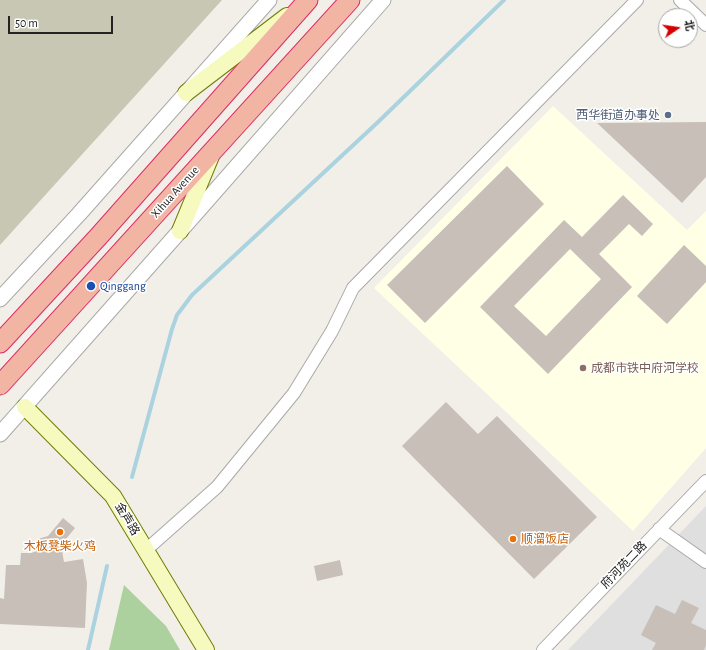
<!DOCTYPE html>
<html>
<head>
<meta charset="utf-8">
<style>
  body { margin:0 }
  #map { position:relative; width:706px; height:650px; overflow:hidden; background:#f2efe9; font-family:"Alegreya Sans","Noto Sans SC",sans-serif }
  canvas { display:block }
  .north { position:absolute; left:658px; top:8px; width:40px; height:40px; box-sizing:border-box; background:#fff; border:1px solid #a7a7a7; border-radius:50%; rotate:77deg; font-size:11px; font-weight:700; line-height:16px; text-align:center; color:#222 }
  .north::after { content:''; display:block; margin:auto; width:14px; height:18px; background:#d40000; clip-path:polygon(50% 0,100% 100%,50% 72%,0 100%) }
  .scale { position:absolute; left:8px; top:16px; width:105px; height:18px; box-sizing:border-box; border:2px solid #222; border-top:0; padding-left:5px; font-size:12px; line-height:14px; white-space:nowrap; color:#222; -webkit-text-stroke:3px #fff; paint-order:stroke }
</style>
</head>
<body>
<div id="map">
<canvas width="706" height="650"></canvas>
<div class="north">北</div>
<div class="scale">50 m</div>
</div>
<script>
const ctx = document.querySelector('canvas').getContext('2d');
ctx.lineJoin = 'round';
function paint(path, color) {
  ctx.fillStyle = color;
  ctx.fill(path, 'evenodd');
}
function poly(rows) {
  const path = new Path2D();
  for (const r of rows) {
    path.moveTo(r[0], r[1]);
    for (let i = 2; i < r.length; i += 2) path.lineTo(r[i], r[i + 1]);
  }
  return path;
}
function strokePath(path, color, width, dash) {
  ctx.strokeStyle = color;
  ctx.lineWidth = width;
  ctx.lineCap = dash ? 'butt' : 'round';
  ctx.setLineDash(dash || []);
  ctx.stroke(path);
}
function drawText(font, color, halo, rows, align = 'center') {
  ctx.font = font + ' "Alegreya Sans","Noto Sans SC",sans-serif';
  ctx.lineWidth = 3;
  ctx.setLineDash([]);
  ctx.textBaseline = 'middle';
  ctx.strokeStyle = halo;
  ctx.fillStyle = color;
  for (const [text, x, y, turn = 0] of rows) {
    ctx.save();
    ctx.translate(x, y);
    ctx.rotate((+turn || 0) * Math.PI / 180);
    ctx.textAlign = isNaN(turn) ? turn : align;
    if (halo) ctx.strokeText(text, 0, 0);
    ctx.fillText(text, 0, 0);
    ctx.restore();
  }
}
paint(poly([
  [706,506,706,650,568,650]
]), '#e0dfdf');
paint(poly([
  [553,106,687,230,706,211,706,448,633,531,374,288]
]), '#ffffe5');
paint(poly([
  [0,0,222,0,0,245]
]), '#c7c7b4');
paint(poly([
  [124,585,166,626,180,650,109,650]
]), '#add19e');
strokePath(poly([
  [132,477,172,329,177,315,192,295,377,123,504,0],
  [88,650,107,566]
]), '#aad3df', 4);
paint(poly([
  [706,122,706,177,682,203,597,123],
  [507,166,544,204,425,323,387,285],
  [623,195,653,224,642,236,629,224,599,254,632,287,548,374,480,307,564,220,582,237],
  [570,249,601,279,546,336,514,306],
  [684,245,706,266,706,282,667,324,637,296],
  [446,402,478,434,497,416,597,517,534,579,402,446],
  [63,518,75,528,61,545,64,562,83,559,87,583,85,628,0,624,0,598,4,599,6,565,20,565,21,553,31,553,42,549,38,539,48,536],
  [340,560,343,575,317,581,314,566],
  [682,600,699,608,691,623,706,630,706,645,704,650,652,650,656,643,641,635,656,605,675,614]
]), '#c7bfb8');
const minor = poly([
  [680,0,706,25],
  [659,529,706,562],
  [146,550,217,487,294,393,332,331,353,288,637,0],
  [543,650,706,481]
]);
const tertiary = poly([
  [0,299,79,214,269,0],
  [0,434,195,214,383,0]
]);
const secondary = poly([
  [186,93,287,16],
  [180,231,211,156],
  [25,407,113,496,206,650]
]);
const trunk = poly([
  [0,343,99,236,308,0],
  [0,385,350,0]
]);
strokePath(minor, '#a9a9a9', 14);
strokePath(tertiary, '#a9a9a9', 17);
strokePath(secondary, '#707d05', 18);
strokePath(trunk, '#dc2a67', 21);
strokePath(minor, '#fff', 12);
strokePath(tertiary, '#fff', 15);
strokePath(secondary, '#f7fabf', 16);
strokePath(trunk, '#f2b4a3', 19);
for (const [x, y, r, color] of [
  [668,115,4,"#5c6f8a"],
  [91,286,5,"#1a4fb4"],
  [583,368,4,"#8d6e63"],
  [60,532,4,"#e8710a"],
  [513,539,4,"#e8710a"]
]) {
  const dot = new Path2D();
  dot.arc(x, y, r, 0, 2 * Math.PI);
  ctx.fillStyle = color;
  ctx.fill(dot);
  strokePath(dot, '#fff', 1.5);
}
drawText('12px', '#4e5e75', '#fff', [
  ["西华街道办事处",660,115]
], 'right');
drawText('12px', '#222', '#fff', [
  ["Xihua Avenue",175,192,-48],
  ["金声路",127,519,59],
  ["府河苑二路",624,565,-46]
]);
drawText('12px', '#164399', '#fff', [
  ["Qinggang",100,286]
], 'left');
drawText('12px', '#785e54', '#fff', [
  ["成都市铁中府河学校",591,368]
], 'left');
drawText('12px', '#c56008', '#fff', [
  ["顺溜饭店",521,539],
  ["木板凳柴火鸡",60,546,"center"]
], 'left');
</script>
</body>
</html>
